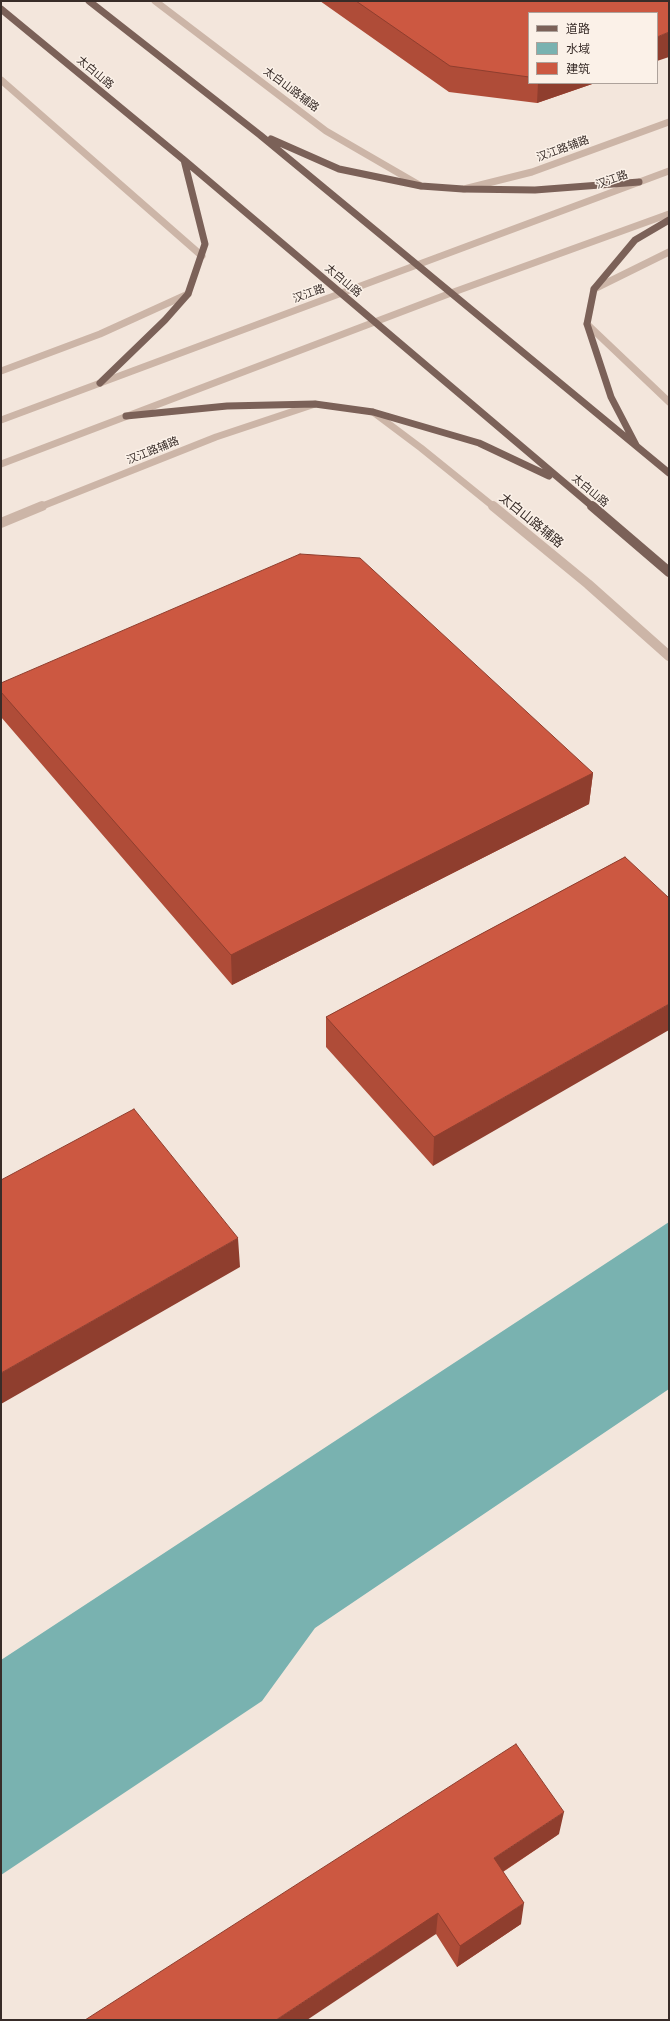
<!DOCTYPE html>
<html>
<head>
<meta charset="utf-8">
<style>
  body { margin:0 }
  #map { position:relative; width:670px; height:2021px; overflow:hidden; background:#f3e6dc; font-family:"Archivo Narrow","Noto Sans SC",sans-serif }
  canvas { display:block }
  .frame { position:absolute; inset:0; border:2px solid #382c28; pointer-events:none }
  .legend { position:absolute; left:528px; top:12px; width:130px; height:72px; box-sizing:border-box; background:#fbf1e8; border:1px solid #ada29b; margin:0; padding:5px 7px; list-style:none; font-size:12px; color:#382c28 }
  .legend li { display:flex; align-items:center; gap:8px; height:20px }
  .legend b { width:20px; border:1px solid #ada29b }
</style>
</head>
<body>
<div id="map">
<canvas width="670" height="2021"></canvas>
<div class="frame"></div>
<ul class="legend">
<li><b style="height:5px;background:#7b6158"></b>道路</li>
<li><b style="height:11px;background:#79b2b0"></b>水域</li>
<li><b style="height:11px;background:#cc5841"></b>建筑</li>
</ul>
</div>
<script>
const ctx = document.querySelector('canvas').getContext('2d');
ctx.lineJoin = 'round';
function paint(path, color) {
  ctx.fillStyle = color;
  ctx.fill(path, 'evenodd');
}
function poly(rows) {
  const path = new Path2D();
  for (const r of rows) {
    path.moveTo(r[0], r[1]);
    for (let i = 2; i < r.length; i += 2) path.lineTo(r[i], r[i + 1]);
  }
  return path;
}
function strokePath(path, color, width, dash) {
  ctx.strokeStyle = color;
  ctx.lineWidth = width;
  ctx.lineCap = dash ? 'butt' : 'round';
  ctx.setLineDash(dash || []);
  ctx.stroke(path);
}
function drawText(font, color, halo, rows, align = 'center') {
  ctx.font = font + ' "Archivo Narrow","Noto Sans SC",sans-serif';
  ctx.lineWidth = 3;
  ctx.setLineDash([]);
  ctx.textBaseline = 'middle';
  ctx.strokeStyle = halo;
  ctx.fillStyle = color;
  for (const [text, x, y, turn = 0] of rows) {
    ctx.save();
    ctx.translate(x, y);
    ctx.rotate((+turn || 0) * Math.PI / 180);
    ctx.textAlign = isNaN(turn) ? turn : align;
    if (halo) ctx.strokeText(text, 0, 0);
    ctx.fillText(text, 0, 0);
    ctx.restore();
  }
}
paint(poly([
  [669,1222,669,1389,315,1628,262,1701,1,1875,1,1660]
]), '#79b2b0');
strokePath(poly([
  [155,1,326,131,421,186],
  [1,80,202,256],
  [464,189,532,172,669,122],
  [594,289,669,252],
  [587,324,669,402],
  [1,371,100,334,188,294],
  [373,412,421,448,494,507],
  [1,420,669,171],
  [1,464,451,293,669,214],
  [40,507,216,437,315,404]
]), '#ccb5a7', 7);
strokePath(poly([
  [493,506,588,584,669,656],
  [1,523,42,506]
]), '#ccb5a7', 10);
strokePath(poly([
  [89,1,260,135,669,473],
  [1,9,184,160,593,507],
  [271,139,339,169,421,186,463,189,535,190,639,182],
  [100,383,165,320,188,294,205,244,184,160],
  [126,416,227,406,315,404,373,412,479,443,549,476],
  [636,445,611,397,587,324,594,289,635,240,669,220]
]), '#7b6158', 7);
strokePath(poly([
  [592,506,669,572]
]), '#7b6158', 10);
paint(poly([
  [320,1,669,1,529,13,529,83,595,83,537,103,449,92],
  [1,683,593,773,589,804,232,985,1,717],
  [625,857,433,1166,326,1047,326,1017],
  [559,1834,503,1872,521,1924,457,1967,436,1934,85,2020]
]), '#af4c38');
paint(poly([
  [669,32,669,57,657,61,657,37],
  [538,83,595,83,537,103],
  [593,773,589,804,232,985,231,955],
  [669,1004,669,1030,433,1166,434,1137],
  [238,1238,240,1267,1,1404,1,1373],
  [564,1812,559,1834,490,1880,494,1858],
  [524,1903,521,1924,457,1967,460,1946],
  [438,1913,436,1934,307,2020,276,2020]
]), '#8f3e2e');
const building = poly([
  [356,1,669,1,669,32,657,37,657,13,529,13,529,77,450,66,356,1],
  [300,554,360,558,593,773,231,955,1,692,1,683,300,554],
  [625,857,669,898,669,1004,434,1137,326,1017,625,857],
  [134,1109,238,1238,1,1373,1,1180,134,1109],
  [516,1744,564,1812,494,1858,524,1903,460,1946,438,1913,276,2020,85,2020,516,1744]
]);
paint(building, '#cc5841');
strokePath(building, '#8f3e2e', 1);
drawText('11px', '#382c28', '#fbf1e8', [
  ["太白山路",95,73,40],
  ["太白山路辅路",291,90,37],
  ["汉江路辅路",563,149,-20],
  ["汉江路",612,180,-20],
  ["太白山路",343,281,40],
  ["汉江路",309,294,-20],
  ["汉江路辅路",153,451,-22],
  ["太白山路",590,491,40]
]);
drawText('13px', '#382c28', '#fbf1e8', [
  ["太白山路辅路",531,521,39]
]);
</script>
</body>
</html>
